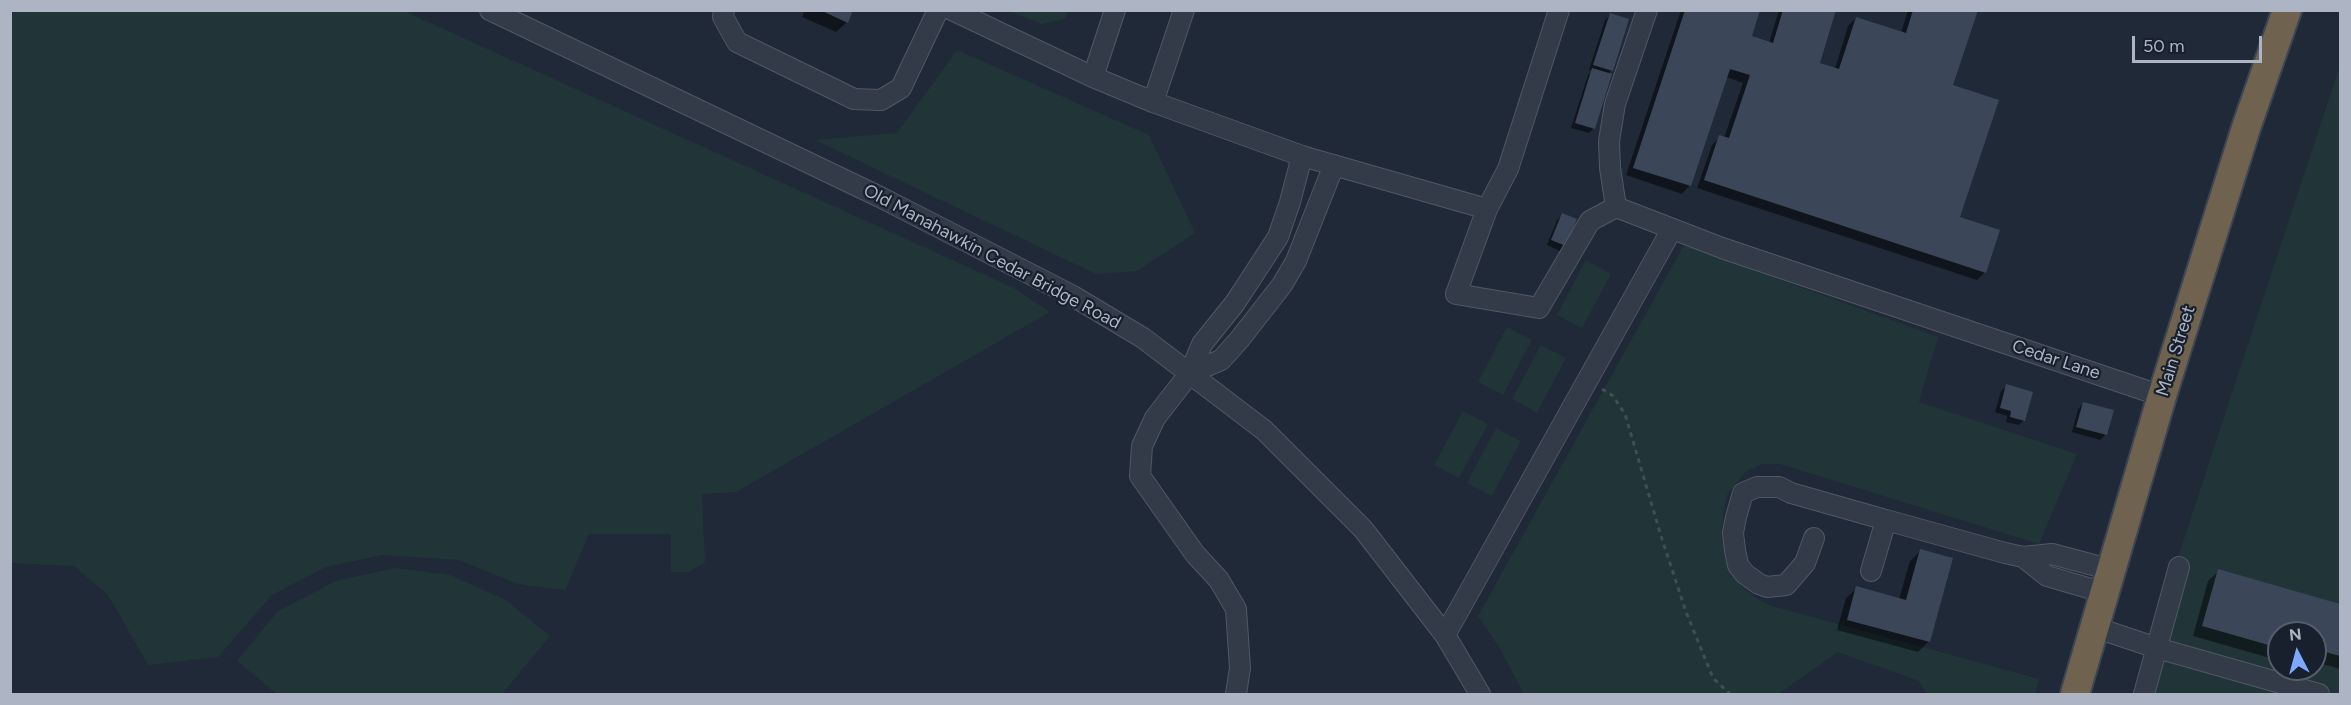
<!DOCTYPE html>
<html>
<head>
<meta charset="utf-8">
<style>
  body { margin:0 }
  #map { position:relative; width:2351px; height:705px; overflow:hidden; background:#1f2938; font-family:Figtree,sans-serif }
  canvas { display:block }
  .frame { position:absolute; inset:0; border:12px solid #adb5c5; pointer-events:none }
  .north { position:absolute; left:2267px; top:621px; width:60px; height:60px; box-sizing:border-box; background:#18202d; border:2px solid #545c6a; border-radius:50%; rotate:354deg; font-size:16px; font-weight:700; line-height:24px; text-align:center; color:#adb5c5 }
  .north::after { content:''; display:block; margin:auto; width:21px; height:27px; background:#7ca9fb; clip-path:polygon(50% 0,100% 100%,50% 72%,0 100%) }
  .scale { position:absolute; left:2132px; top:36px; width:130px; height:27px; box-sizing:border-box; border:3px solid #adb5c5; border-top:0; padding-left:8px; font-size:18px; line-height:21px; white-space:nowrap; color:#adb5c5; -webkit-text-stroke:4px #18202d; paint-order:stroke }
</style>
</head>
<body>
<div id="map">
<canvas width="2351" height="705"></canvas>
<div class="frame"></div>
<div class="north">N</div>
<div class="scale">50 m</div>
</div>
<script>
const ctx = document.querySelector('canvas').getContext('2d');
ctx.lineJoin = 'round';
function paint(path, color) {
  ctx.fillStyle = color;
  ctx.fill(path, 'evenodd');
}
function poly(rows) {
  const path = new Path2D();
  for (const r of rows) {
    path.moveTo(r[0], r[1]);
    for (let i = 2; i < r.length; i += 2) path.lineTo(r[i], r[i + 1]);
  }
  return path;
}
function strokePath(path, color, width, dash) {
  ctx.strokeStyle = color;
  ctx.lineWidth = width;
  ctx.lineCap = dash ? 'butt' : 'round';
  ctx.setLineDash(dash || []);
  ctx.stroke(path);
}
function drawText(font, color, halo, rows, align = 'center') {
  ctx.font = font + ' Figtree,sans-serif';
  ctx.lineWidth = 4.5;
  ctx.setLineDash([]);
  ctx.textBaseline = 'middle';
  ctx.strokeStyle = halo;
  ctx.fillStyle = color;
  for (const [text, x, y, turn = 0] of rows) {
    ctx.save();
    ctx.translate(x, y);
    ctx.rotate((+turn || 0) * Math.PI / 180);
    ctx.textAlign = isNaN(turn) ? turn : align;
    if (halo) ctx.strokeText(text, 0, 0);
    ctx.fillText(text, 0, 0);
    ctx.restore();
  }
}
paint(poly([
  [10,11,404,11,1014,288,1050,312,736,492,702,494,705,562,690,572,671,572,671,534,589,534,565,590,518,584,459,560,382,555,326,567,272,595,218,657,148,665,108,595,74,566,11,563],
  [1009,11,1069,11,1064,19,1042,24],
  [957,50,1149,135,1195,233,1137,271,1096,274,815,140,897,133],
  [2340,65,2340,694,2133,694],
  [2279,633,2315,633,2315,669,2279,669],
  [1684,245,1938,337,1919,402,2077,454,2039,544,1780,464,1763,464,1746,471,1727,495,1723,515,1723,534,1729,561,1739,584,1754,597,1772,606,2039,679,2035,694,1927,694,1919,681,1838,652,1778,694,1524,694,1499,647,1478,616],
  [1586,260,1611,274,1582,328,1557,315],
  [1507,327,1532,340,1503,395,1478,382],
  [1541,345,1566,358,1537,413,1512,399],
  [1463,411,1488,424,1459,478,1434,465],
  [1496,428,1521,441,1492,496,1467,483],
  [395,568,450,575,506,600,550,636,502,694,277,694,237,661,278,611,336,581]
]), '#213539');
paint(poly([
  [805,10,852,10,847,22,836,32,802,17],
  [1681,10,1758,10,1750,37,1769,43,1779,10,1835,10,1818,64,1835,69,1848,26,1856,18,1901,33,1908,10,1976,10,1951,86,1959,218,1985,272,1977,280,1697,188,1712,145,1720,137,1724,138,1743,83,1726,77,1689,186,1682,194,1626,175],
  [1610,15,1627,20,1611,70,1608,74,1594,128,1589,133,1571,128,1588,75,1592,71,1589,70,1605,20],
  [1562,215,1565,245,1560,251,1547,245,1557,220],
  [2007,386,2024,420,2019,425,2006,422,2007,416,1995,412,2001,391],
  [2083,404,2112,411,2105,435,2100,440,2072,432,2078,409],
  [1920,551,1929,641,1918,652,1837,630,1846,598,1857,588,1899,599,1910,561],
  [2219,571,2340,605,2340,669,2315,662,2315,633,2279,633,2279,658,2277,660,2193,636,2208,581]
]), '#0007');
paint(poly([
  [820,10,853,10,848,23],
  [1685,10,1760,10,1752,36,1773,43,1783,10,1836,10,1820,63,1839,69,1856,17,1906,33,1913,10,1978,10,1953,85,1999,100,1960,217,2000,230,1986,273,1704,180,1719,135,1729,138,1750,75,1730,69,1691,186,1633,168],
  [1610,13,1629,19,1613,71,1593,65],
  [1592,68,1612,74,1595,129,1575,123],
  [1562,213,1577,219,1566,246,1551,240],
  [2006,384,2033,392,2025,421,2010,417,2011,411,2000,408],
  [2083,402,2114,410,2107,435,2076,427],
  [1920,549,1953,558,1930,642,1847,620,1856,586,1906,600],
  [2218,569,2340,604,2340,656,2315,649,2315,633,2279,633,2279,648,2202,626]
]), '#3b4758');
const minor = poly([
  [490,10,880,197,1073,296,1143,338,1264,430,1363,529,1445,635,1480,694],
  [724,10,723,17,737,42,854,99,881,100,901,88,938,10],
  [952,10,1093,77,1153,102,1302,156,1487,209],
  [1559,10,1508,169,1487,209,1456,294,1539,308,1590,221,1616,207,1722,248,2162,396],
  [1093,77,1115,10],
  [1153,102,1184,10],
  [1616,207,1610,168,1609,141,1615,104,1647,10],
  [1190,373,1221,360,1239,340,1282,285,1296,261,1334,165],
  [1814,538,1805,563,1786,585,1767,587,1759,584,1745,574,1738,565,1735,550,1733,533,1736,517,1743,493,1757,487,1779,487,1791,493,1886,520],
  [2023,557,2047,576,2105,593],
  [1871,571,1886,520,2005,553,2023,557,2052,554,2112,570],
  [2094,627,2157,648,2319,694],
  [1445,635,1672,229],
  [1236,694,1240,668,1236,609,1219,580,1195,554,1140,476,1142,446,1155,418,1190,373,1202,344,1235,303,1278,237,1290,202,1302,156],
  [2144,694,2179,567]
]);
const highway = poly([
  [2075,694,2162,396,2246,128,2287,10]
]);
strokePath(minor, '#505866', 22);
strokePath(highway, '#3d4553', 32);
strokePath(poly([
  [1602,389,1613,396,1625,414,1661,536,1686,612,1713,678,1730,694]
]), '#3c5153', 3, [4.5, 4.5]);
strokePath(minor, '#333b48', 20);
strokePath(highway, '#6f634f', 28);
drawText('18px', '#adb5c5', '#18202d', [
  ["Old Manahawkin Cedar Bridge Road",992,257,28],
  ["Main Street",2176,351,-73],
  ["Cedar Lane",2056,360,18]
]);
</script>
</body>
</html>
